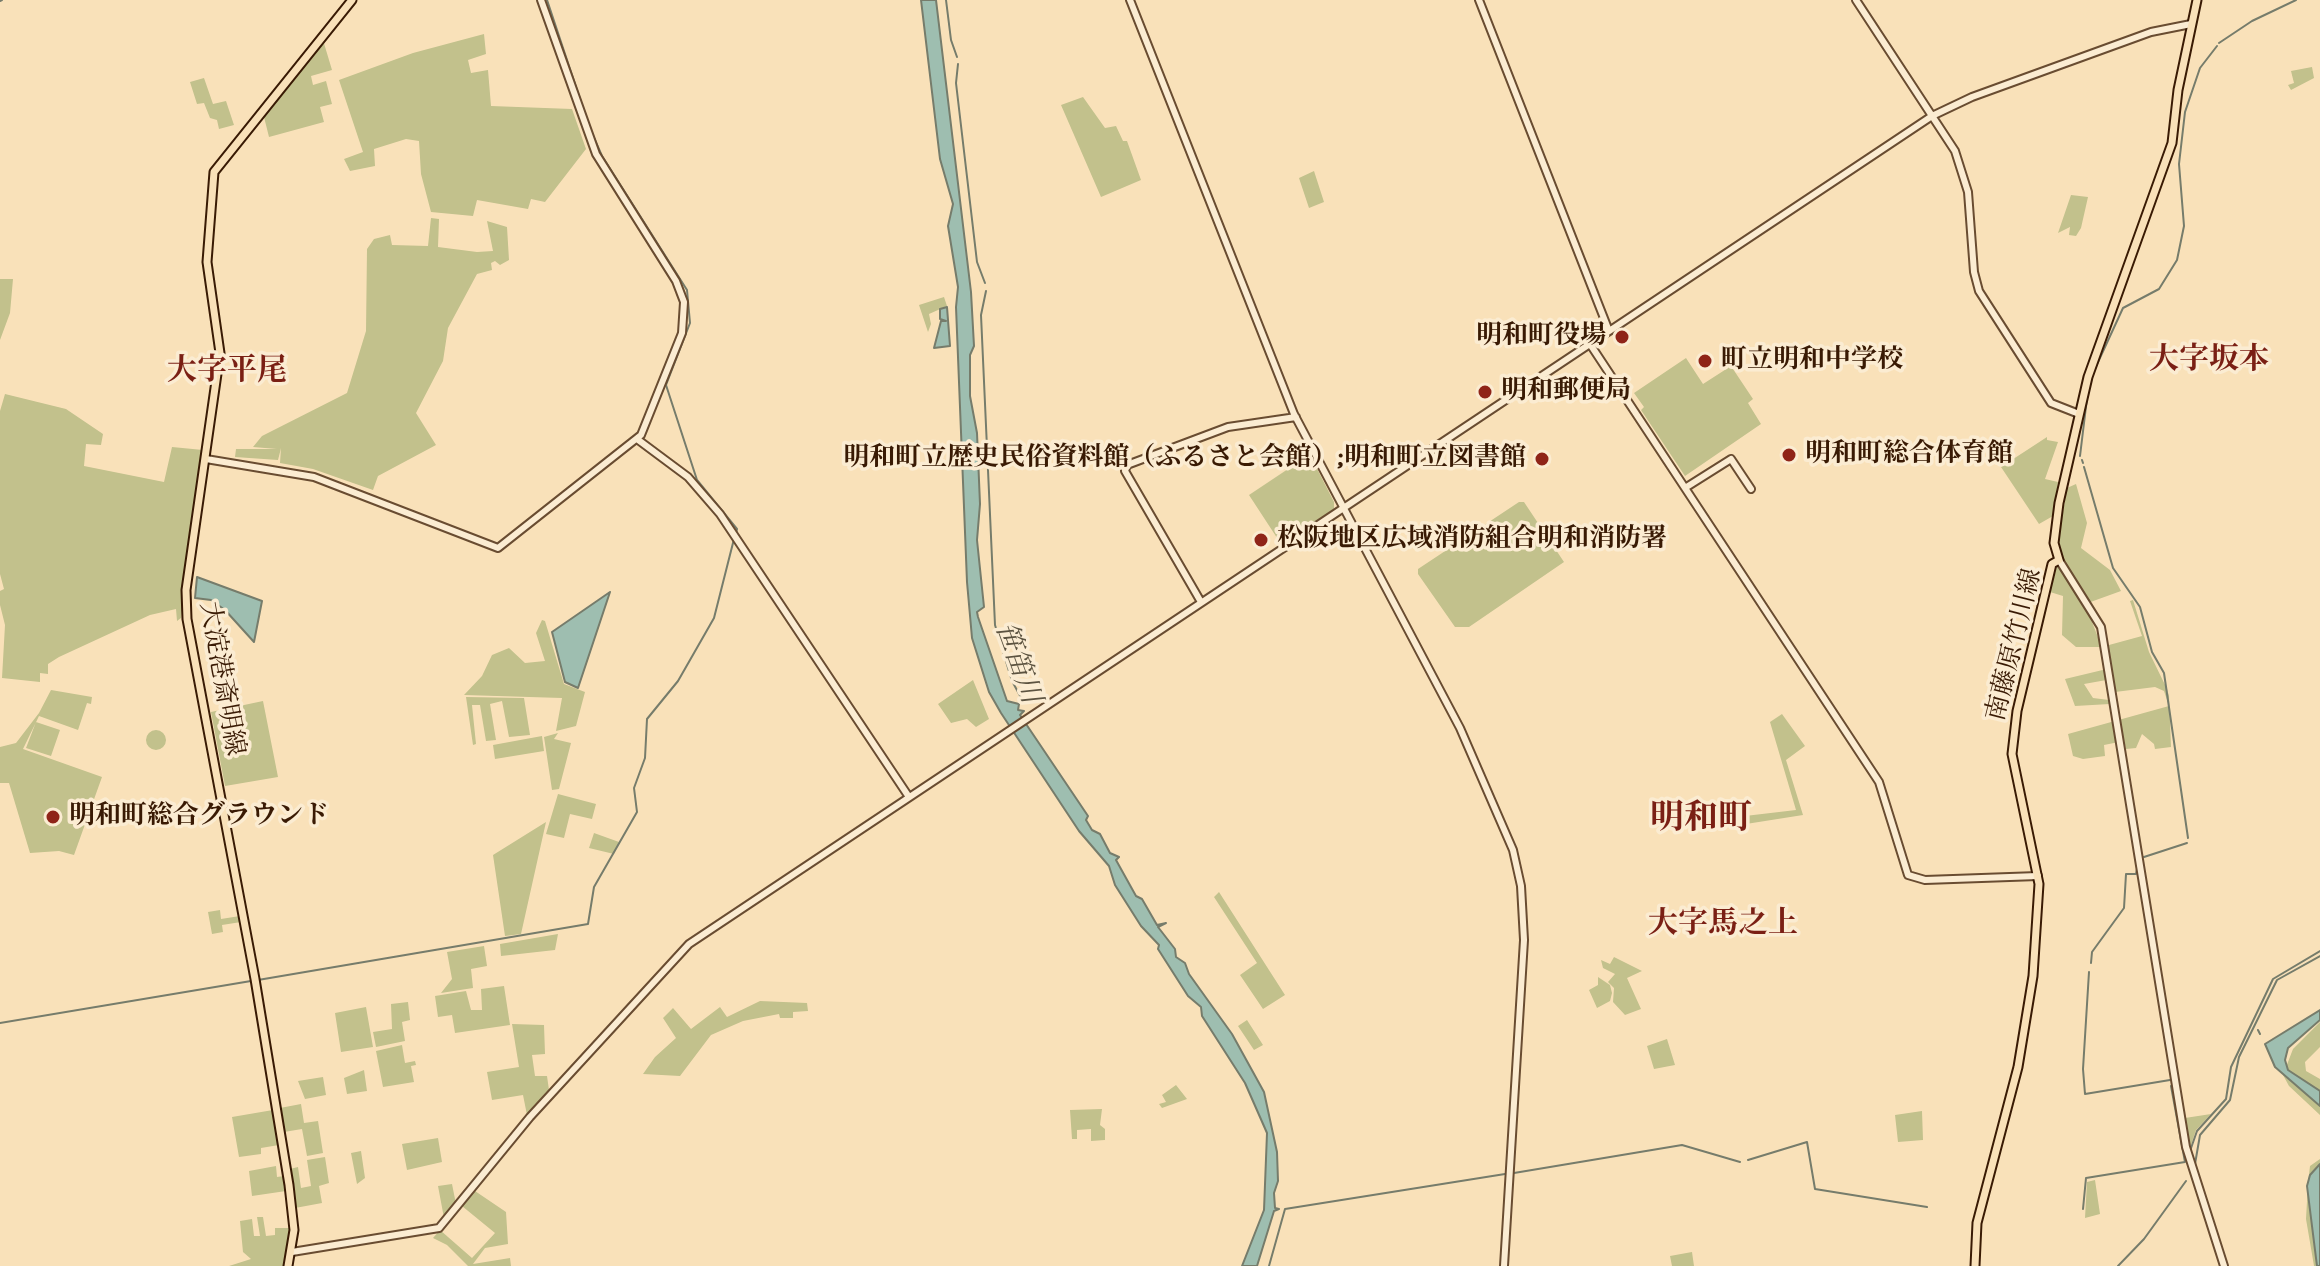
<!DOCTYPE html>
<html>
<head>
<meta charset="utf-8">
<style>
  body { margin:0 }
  canvas { display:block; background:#f9e1b9 }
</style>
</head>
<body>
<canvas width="2320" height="1266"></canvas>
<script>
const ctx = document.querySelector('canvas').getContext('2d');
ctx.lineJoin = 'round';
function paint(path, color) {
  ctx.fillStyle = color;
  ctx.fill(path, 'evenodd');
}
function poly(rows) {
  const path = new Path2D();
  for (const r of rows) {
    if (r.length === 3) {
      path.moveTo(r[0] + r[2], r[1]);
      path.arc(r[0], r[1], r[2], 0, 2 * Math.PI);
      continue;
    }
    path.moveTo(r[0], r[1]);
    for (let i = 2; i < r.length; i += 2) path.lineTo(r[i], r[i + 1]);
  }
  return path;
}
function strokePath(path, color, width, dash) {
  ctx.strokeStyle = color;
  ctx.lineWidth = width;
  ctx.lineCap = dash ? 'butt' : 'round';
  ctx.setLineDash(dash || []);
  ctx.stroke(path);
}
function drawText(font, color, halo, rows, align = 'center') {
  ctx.font = font + ' "IM FELL French Canon","Noto Serif JP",serif';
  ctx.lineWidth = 7;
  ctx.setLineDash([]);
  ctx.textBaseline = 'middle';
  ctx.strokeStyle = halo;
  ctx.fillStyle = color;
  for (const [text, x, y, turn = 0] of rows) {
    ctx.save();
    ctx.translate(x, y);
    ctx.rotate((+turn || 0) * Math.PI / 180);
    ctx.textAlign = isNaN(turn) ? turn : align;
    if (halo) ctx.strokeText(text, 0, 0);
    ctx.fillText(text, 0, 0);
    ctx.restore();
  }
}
paint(poly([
  [484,34,486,54,468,60,471,73,488,70,491,106,572,109,586,149,545,202,531,199,528,209,477,200,473,216,431,212,421,174,419,141,406,139,374,149,375,166,350,171,344,159,363,152,339,80,413,53],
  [323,40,332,70,311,76,313,85,326,81,332,104,320,107,324,122,269,137,263,113],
  [2312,67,2314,78,2291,90,2288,85,2294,83,2291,71],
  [204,78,213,104,226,101,234,125,219,129,217,120,210,118,204,103,197,104,190,82],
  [1083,97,1105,128,1116,126,1123,141,1127,141,1141,180,1101,197,1061,105],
  [1314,171,1324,202,1309,208,1299,178],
  [2071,195,2088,197,2081,228,2076,236,2069,235,2070,227,2058,233],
  [431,218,439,219,438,247,477,252,493,251,487,221,507,227,509,260,500,265,495,261,491,263,492,270,477,274,448,328,443,361,416,413,436,445,378,476,373,490,313,469,280,463,281,448,278,460,235,457,236,449,277,449,253,447,262,436,347,393,366,331,367,249,374,239,390,235,392,245,428,246],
  [0,279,13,279,10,313,0,340],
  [944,297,947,306,929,314,931,324,928,332,919,305],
  [1686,358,1703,384,1731,366,1753,399,1748,403,1761,424,1685,476,1641,410,1644,407,1634,393],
  [5,394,66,409,103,434,101,445,86,444,84,466,164,482,172,447,203,450,181,618,177,621,176,609,150,615,59,657,48,664,48,674,40,673,40,682,2,678,5,625,0,605,0,591,4,589,0,574,0,411],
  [2047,437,2047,440,2058,442,2045,479,2058,482,2053,516,2039,524,2001,467],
  [1306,457,1311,457,1334,502,1334,509,1281,544,1249,495],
  [2076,484,2087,523,2081,548,2110,570,2121,591,2085,604,2101,645,2109,645,2142,636,2130,601,2133,600,2149,652,2167,689,2169,696,2171,747,2155,749,2154,744,2142,734,2136,748,2126,749,2124,741,2104,745,2105,756,2083,759,2073,756,2068,734,2169,706,2164,691,2155,687,2115,692,2112,679,2084,684,2093,698,2109,700,2110,704,2075,706,2065,679,2111,668,2108,647,2076,647,2062,635,2063,596,2050,592,2060,556,2058,542,2067,488],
  [1519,502,1524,502,1564,562,1469,627,1455,627,1418,574,1418,569],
  [542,620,545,621,564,684,585,692,576,726,556,731,562,698,464,695,482,676,492,655,509,648,525,663,545,661,536,633],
  [973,680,989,719,976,727,967,719,951,723,938,704],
  [51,690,92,697,91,704,87,703,78,730,39,716,23,749,102,777,74,855,59,851,30,853,9,783,0,783,0,747,16,743,39,713],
  [466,697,524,698,530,735,509,737,502,701,490,704,496,740,486,741,480,705,472,705,476,744,473,745],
  [263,701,278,777,225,786,211,712],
  [1782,714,1805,746,1786,760,1803,815,1746,824,1745,816,1796,810,1770,722],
  [36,722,60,730,51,756,26,748],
  [156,740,10],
  [558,733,554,739,571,743,559,789,552,790,544,737],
  [542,736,544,751,495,759,493,745],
  [558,794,596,804,592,819,570,814,564,838,546,834],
  [546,822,521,934,505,936,493,855],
  [594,833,619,842,614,854,589,848],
  [1219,892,1285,995,1263,1009,1240,975,1257,963,1214,897],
  [220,910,221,919,240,916,241,922,222,925,223,932,212,934,208,912],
  [558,934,555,950,501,956,500,944],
  [484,946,487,966,471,969,473,988,441,993,452,979,447,952],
  [1614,957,1642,971,1627,978,1641,1009,1625,1015,1613,1002,1614,988,1608,982,1615,974,1603,968,1601,960,1610,964],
  [1598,977,1610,985,1612,993,1610,1001,1597,1008,1589,990,1598,985],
  [504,986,510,1025,455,1033,452,1015,438,1017,435,996,466,991,471,1010,482,1010,481,989],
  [760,1001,807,1003,808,1011,793,1012,793,1018,780,1018,779,1014,743,1021,711,1035,680,1076,643,1074,655,1057,676,1038,663,1018,673,1008,691,1029,720,1007,727,1017],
  [408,1002,410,1020,402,1022,405,1041,376,1047,373,1032,392,1029,391,1004],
  [366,1007,373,1047,341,1052,335,1013],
  [1247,1020,1263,1045,1254,1050,1238,1026],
  [2320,1022,2320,1047,2305,1062,2306,1071,2320,1079,2320,1115,2289,1086,2283,1075,2293,1049],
  [512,1024,544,1025,545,1054,532,1055,535,1076,547,1076,549,1090,527,1115,523,1095,492,1100,487,1072,519,1067],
  [1667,1039,1675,1065,1654,1069,1647,1046],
  [402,1045,405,1063,415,1061,416,1065,411,1066,414,1082,383,1087,376,1051],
  [364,1070,367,1091,347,1094,344,1078],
  [323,1077,326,1095,305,1099,298,1081],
  [1176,1085,1187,1099,1162,1108,1159,1104,1166,1102,1162,1095],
  [301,1104,304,1123,318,1121,323,1153,307,1156,302,1129,284,1132,280,1108],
  [1102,1109,1100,1125,1105,1129,1105,1140,1091,1141,1091,1129,1077,1130,1077,1139,1072,1139,1070,1110],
  [273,1110,279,1145,261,1148,261,1154,239,1157,232,1117],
  [1922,1111,1923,1140,1898,1142,1895,1115],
  [2211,1114,2196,1130,2190,1148,2185,1118],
  [438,1138,442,1162,407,1170,402,1144],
  [361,1151,365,1178,357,1184,351,1153],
  [325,1157,329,1183,319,1186,322,1203,295,1208,290,1169,298,1167,301,1188,311,1186,307,1160],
  [2320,1159,2320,1266,2314,1266,2306,1219,2308,1183,2310,1166],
  [276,1166,277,1177,284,1176,286,1191,252,1196,249,1171],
  [2095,1180,2100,1214,2085,1218,2087,1182],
  [452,1184,456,1204,444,1218,438,1186],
  [475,1191,506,1212,508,1244,485,1248,473,1264,510,1258,511,1266,468,1266,447,1245,433,1238,440,1230,472,1258,495,1233,462,1206],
  [257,1217,263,1217,266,1236,275,1235,275,1228,290,1228,283,1266,229,1266,251,1259,243,1252,240,1221,252,1219,254,1236,260,1236],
  [1692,1252,1694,1266,1672,1266,1670,1256]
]), '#c2c18c');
const water = poly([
  [921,0,936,0,971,292,974,346,970,355,970,396,977,433,980,504,977,540,984,607,977,612,978,617,1007,701,1019,704,1018,710,1024,711,1020,715,1088,816,1086,820,1092,830,1100,834,1110,853,1119,857,1116,860,1136,896,1142,899,1157,925,1166,923,1158,927,1175,949,1176,957,1185,963,1189,974,1232,1034,1264,1092,1277,1152,1278,1181,1274,1193,1275,1208,1279,1209,1274,1211,1257,1266,1242,1266,1264,1210,1267,1133,1245,1083,1202,1016,1201,1007,1188,996,1158,949,1159,945,1141,926,1115,885,1109,866,1079,831,1001,713,989,692,972,638,967,582,956,307,958,287,948,226,953,204,940,159,921,0],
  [947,307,950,346,934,348,941,321,946,321,940,319,940,309,947,307],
  [197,577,262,601,254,642,225,610,211,600,195,598,197,577],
  [610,592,578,688,565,682,552,632,610,592],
  [2320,1010,2320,1020,2288,1048,2285,1060,2288,1070,2320,1091,2320,1106,2275,1067,2265,1044,2320,1010],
  [2320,1164,2320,1266,2317,1266,2307,1186,2310,1175,2320,1164]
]);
paint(water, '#9ebeb0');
strokePath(water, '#767c6b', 2);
strokePath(poly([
  [547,0,581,102],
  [946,0,951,40,957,57],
  [0,1,2,0],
  [2219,43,2252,21,2296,0],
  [958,64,956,83,977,262,985,283],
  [591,131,602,156,687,290,690,323,666,385,697,480,737,529,736,533],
  [986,291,981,315,995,625,1012,681,1024,703],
  [2093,373,2123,308,2159,289,2177,260,2184,226,2179,164,2185,112,2200,68,2217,46],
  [2080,456,2088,390],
  [2082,460,2083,463],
  [2084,467,2113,568,2140,607,2152,652,2164,673,2188,838],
  [2144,857,2187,843],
  [2091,963,2092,952,2124,908,2126,874,2136,874,2137,869],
  [2089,972,2083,1069,2085,1094,2170,1080],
  [258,980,588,924,594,887,637,812,634,788,645,758,647,719,678,681,714,618,734,539],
  [0,1023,251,981],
  [2258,1030,2260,1034],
  [2190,1151,2197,1131,2226,1099,2231,1067,2273,979,2320,951],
  [1748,1160,1807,1142,1815,1189,1927,1207],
  [2195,1164,2200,1135,2230,1100,2239,1057,2277,980,2320,956],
  [1514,1173,1682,1145,1740,1162],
  [2083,1209,2086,1178,2185,1162,2171,1086],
  [1269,1266,1285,1209,1505,1174],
  [2118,1266,2144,1239,2186,1181]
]), '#767c6b', 2);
const minor = poly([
  [1130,0,1294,414,1460,728,1513,850,1521,886,1524,940,1504,1266],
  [1479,0,1609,331],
  [1856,0,1955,151,1968,192,1974,272,1979,291,2051,403,2079,414],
  [1590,344,1879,782,1908,875,1925,880,2038,876],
  [637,439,688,477,720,514,909,797],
  [206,459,314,477,498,548,641,435,682,333,684,302,676,281,596,154,541,0],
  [1685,488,1731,459,1751,489],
  [2059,560,2101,627,2186,1147,2224,1266],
  [1201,602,1125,471,1127,465,1228,427,1296,417],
  [292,1252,439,1228,530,1117,689,944,1932,116,1972,97,2151,32,2191,24]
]);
const major = poly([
  [288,1266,294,1230,289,1185,255,979,187,619,186,590,220,353,207,262,214,172,352,0],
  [1975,1266,1977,1223,2018,1067,2033,976,2039,884,2012,754,2017,711,2052,564,2059,560,2054,543,2059,503,2088,377,2172,143,2178,90,2197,0]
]);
strokePath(minor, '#694c31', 10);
strokePath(major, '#391a04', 11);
strokePath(minor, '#fbecd2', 6);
strokePath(major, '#f9e1b9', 7);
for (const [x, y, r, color] of [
  [1622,337,8,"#8f2418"],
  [1705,361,8,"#8f2418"],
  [1485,392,8,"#8f2418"],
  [1789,455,8,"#8f2418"],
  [1542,459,8,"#8f2418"],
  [1261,540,8,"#8f2418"],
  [53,817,8,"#8f2418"]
]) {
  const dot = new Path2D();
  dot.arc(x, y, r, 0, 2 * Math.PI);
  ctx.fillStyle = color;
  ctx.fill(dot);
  strokePath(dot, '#fbecd2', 3);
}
drawText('bold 26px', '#391a04', '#fbecd2', [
  ["明和町役場",1606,337,"right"],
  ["町立明和中学校",1721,361],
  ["明和郵便局",1501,392],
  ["明和町総合体育館",1805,455],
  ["明和町立歴史民俗資料館（ふるさと会館）;明和町立図書館",1526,459,"right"],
  ["松阪地区広域消防組合明和消防署",1277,540],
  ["明和町総合グラウンド",69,817]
], 'left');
drawText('26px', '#391a04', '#fbecd2', [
  ["南藤原竹川線",2015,645,-76],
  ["大淀港斎明線",221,679,80]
]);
drawText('italic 28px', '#5c5340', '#fbecd2', [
  ["笹笛川",1017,663,70]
]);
drawText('bold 30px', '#7a1f14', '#fbecd2', [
  ["大字坂本",2209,361],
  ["大字平尾",227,372],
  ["大字馬之上",1723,925]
]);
drawText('bold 34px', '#7a1f14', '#fbecd2', [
  ["明和町",1701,820]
]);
</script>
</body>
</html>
